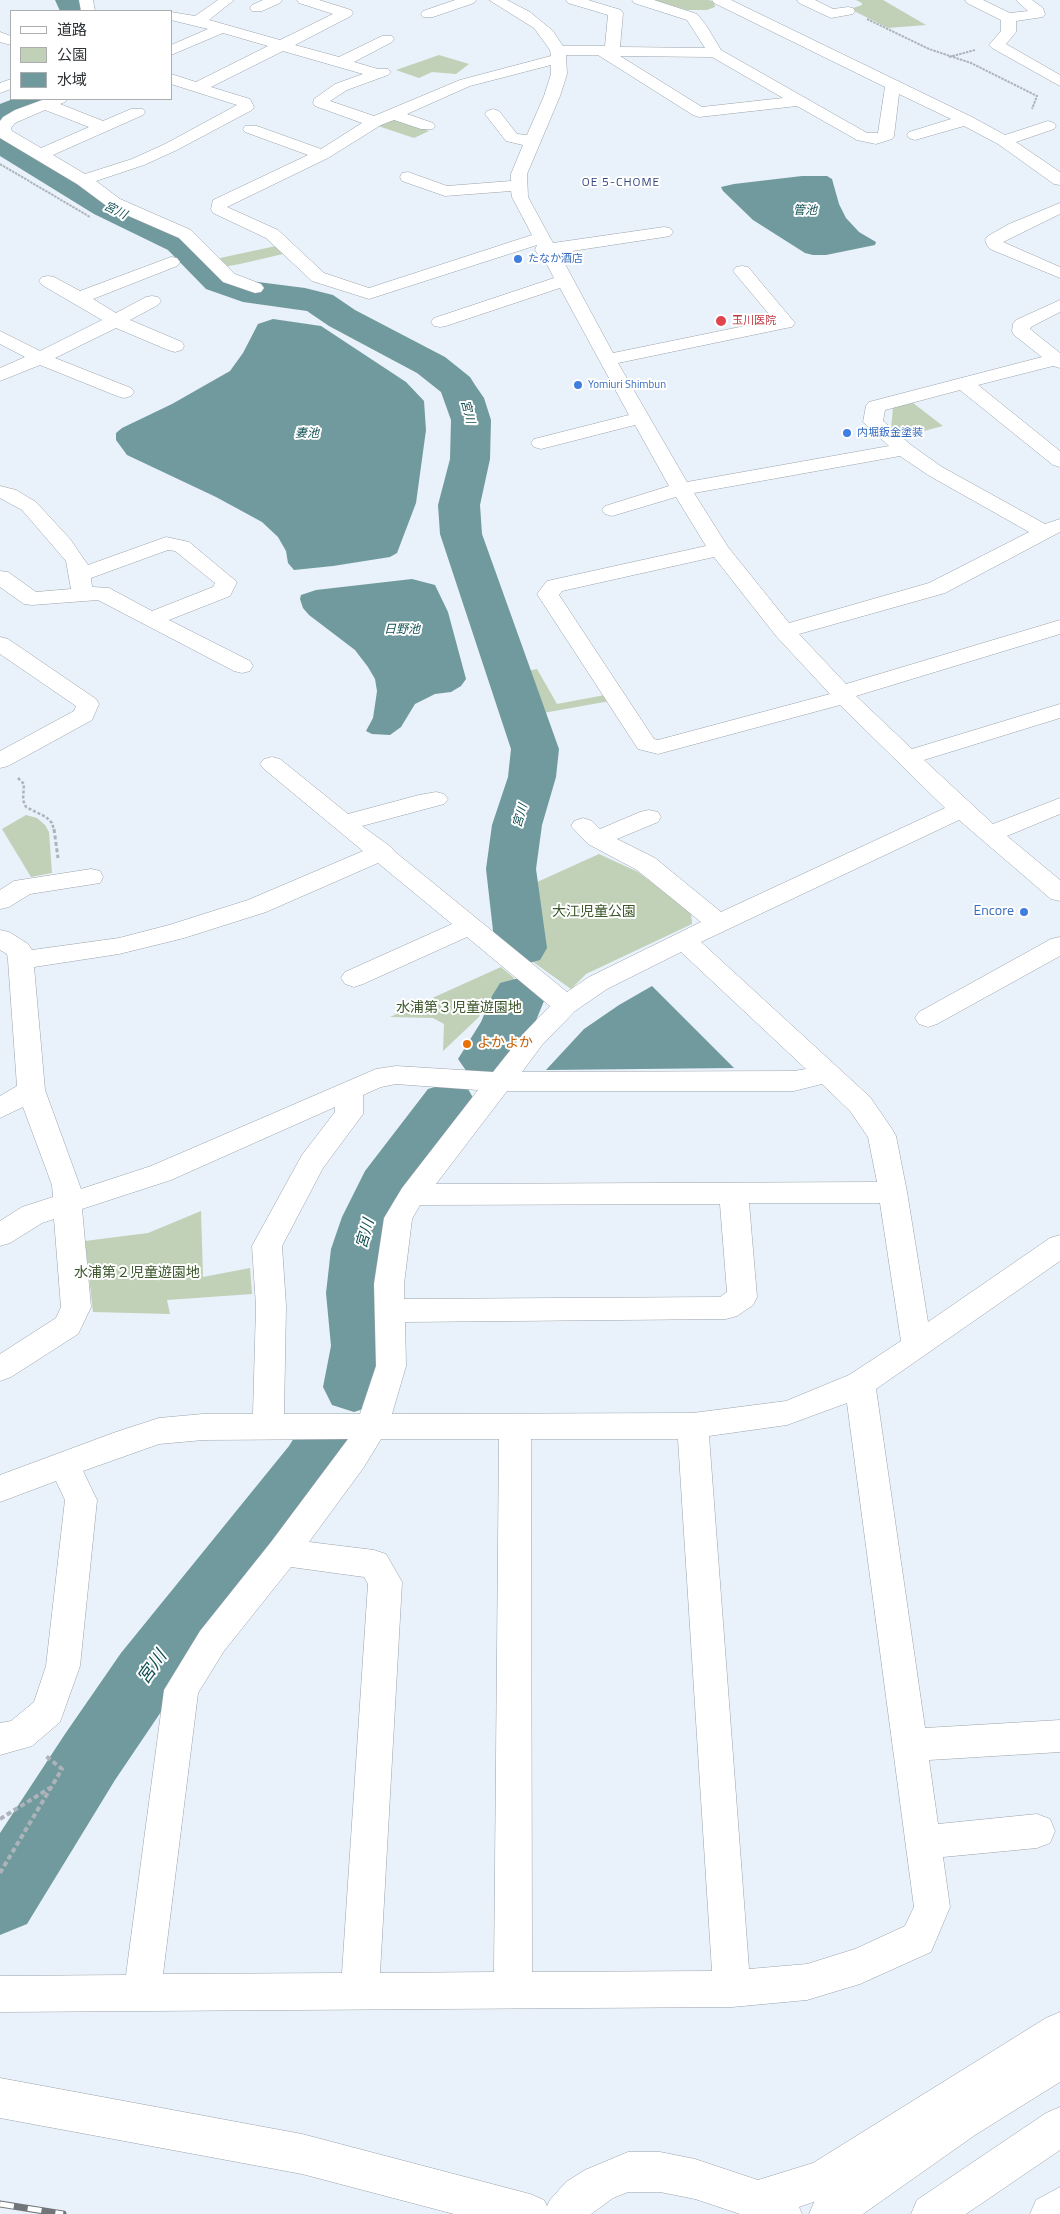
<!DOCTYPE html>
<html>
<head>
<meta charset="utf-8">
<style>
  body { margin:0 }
  #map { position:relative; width:1060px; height:2214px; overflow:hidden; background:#e9f1fa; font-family:"Titillium Web","Noto Sans JP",sans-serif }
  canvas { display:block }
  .legend { position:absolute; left:10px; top:10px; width:162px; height:90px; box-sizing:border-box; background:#fff; border:1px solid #acadaf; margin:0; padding:6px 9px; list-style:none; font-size:15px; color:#2f3336 }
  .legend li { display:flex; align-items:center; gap:10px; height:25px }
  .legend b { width:25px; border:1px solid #acadaf }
</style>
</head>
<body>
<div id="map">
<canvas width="1060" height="2214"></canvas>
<ul class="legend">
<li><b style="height:6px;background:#fff"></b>道路</li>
<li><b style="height:14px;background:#c0d1b7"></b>公園</li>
<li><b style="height:14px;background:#709a9d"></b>水域</li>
</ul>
</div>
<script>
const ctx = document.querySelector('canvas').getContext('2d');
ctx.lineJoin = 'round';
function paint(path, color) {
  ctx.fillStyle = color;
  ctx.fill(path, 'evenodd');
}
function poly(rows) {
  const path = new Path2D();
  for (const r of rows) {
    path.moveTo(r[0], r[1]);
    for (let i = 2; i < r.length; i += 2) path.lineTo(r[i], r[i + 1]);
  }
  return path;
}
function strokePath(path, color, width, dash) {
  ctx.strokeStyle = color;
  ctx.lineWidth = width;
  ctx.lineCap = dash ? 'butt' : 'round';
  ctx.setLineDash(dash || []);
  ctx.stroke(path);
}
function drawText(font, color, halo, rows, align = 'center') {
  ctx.font = font + ' "Titillium Web","Noto Sans JP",sans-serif';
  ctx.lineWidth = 4;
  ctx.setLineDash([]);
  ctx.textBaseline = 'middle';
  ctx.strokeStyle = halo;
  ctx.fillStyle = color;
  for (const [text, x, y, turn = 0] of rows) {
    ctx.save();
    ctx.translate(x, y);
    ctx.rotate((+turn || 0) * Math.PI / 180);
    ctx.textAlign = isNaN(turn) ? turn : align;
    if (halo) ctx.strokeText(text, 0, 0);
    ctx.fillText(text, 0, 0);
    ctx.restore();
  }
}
paint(poly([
  [653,0,709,0,714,2,715,7,707,10,687,10],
  [856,0,883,0,926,25,888,28,850,9,862,5,862,3],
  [439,55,469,64,456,74,432,72,419,78,396,70],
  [395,118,429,131,414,138,378,126],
  [276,246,283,254,240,264,223,267,220,258],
  [913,403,943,426,901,437,891,429,893,407],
  [537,669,557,704,605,695,610,701,532,715,513,674],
  [26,815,37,818,45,825,49,832,52,873,31,877,2,829],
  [599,854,638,872,691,912,692,924,586,974,571,989,529,959,524,888],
  [501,967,514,978,506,1009,483,1006,479,1017,443,1051,444,1024,433,1018,390,1017],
  [201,1211,203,1277,250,1268,252,1294,167,1300,170,1314,93,1312,85,1241,148,1233]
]), '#c0d1b7');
paint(poly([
  [802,176,827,176,832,179,839,204,846,218,859,232,876,242,875,245,826,255,813,255,805,253,753,220,723,191,721,187,734,184],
  [273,319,321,326,406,382,424,401,426,430,416,503,397,553,390,557,333,566,294,570,288,563,286,551,278,537,262,522,216,497,127,455,116,440,116,433,122,428,172,404,230,371,243,353,258,324],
  [412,579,435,585,448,612,466,679,461,686,451,692,435,694,415,704,401,727,390,735,372,734,366,731,373,718,375,705,377,691,375,679,368,667,355,650,309,615,303,608,300,599,301,595,316,590],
  [652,986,734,1068,546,1070,584,1029,619,1005]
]), '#709a9d');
paint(poly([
  [55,0,85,0,90,11,60,11,55,0],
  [13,99,58,99,53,106,0,125,0,104,13,99],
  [0,132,12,135,118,200,194,234,232,273,250,281,305,288,333,295,355,310,445,357,470,377,475,385,484,398,491,420,490,459,480,505,482,534,559,749,556,777,542,825,536,869,547,948,540,960,521,965,502,960,495,948,486,869,492,825,508,777,511,749,440,534,438,505,450,459,451,420,441,392,417,373,329,326,307,311,243,302,206,289,168,250,94,214,0,156,0,132],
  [519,978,538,983,546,996,535,1023,505,1072,486,1078,467,1072,458,1059,481,1022,492,996,500,983,519,978],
  [448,1083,468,1089,476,1103,411,1195,400,1217,391,1249,386,1293,393,1346,385,1387,376,1405,354,1412,332,1405,323,1387,331,1346,326,1293,331,1249,342,1217,365,1171,428,1089,448,1083],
  [322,1422,345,1430,354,1448,335,1484,171,1697,115,1780,27,1924,0,1935,0,1833,65,1734,121,1653,289,1446,299,1430,322,1422]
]), '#709a9d');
const minor = poly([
  [79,0,93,0,95,11,81,11,79,0],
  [218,0,234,0,209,20,280,40,333,14,299,3,297,0,319,0,351,10,353,13,351,16,295,45,339,57,382,36,392,36,394,39,392,42,354,62,378,69,388,69,391,72,388,75,347,90,330,101,374,116,460,80,551,56,550,50,534,28,489,0,507,0,530,12,553,31,563,46,605,46,608,15,568,3,566,0,588,0,621,10,623,13,620,47,705,48,687,20,634,3,632,0,654,0,697,14,706,25,721,50,867,133,878,133,885,87,714,3,712,0,731,0,972,117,1005,135,1048,121,1054,123,1056,126,1054,129,1016,142,1060,172,1060,185,1054,184,998,144,964,126,915,140,909,138,907,135,909,132,951,119,899,94,894,136,892,139,876,144,857,140,797,106,699,117,693,115,598,55,566,55,567,74,560,96,527,174,528,197,553,243,664,227,670,228,673,232,670,236,664,237,559,253,613,353,774,320,733,271,736,267,742,266,748,267,795,323,792,327,786,328,618,363,687,482,889,446,863,422,866,406,869,402,1042,357,1014,335,1012,331,1013,324,1016,320,1060,300,1060,312,1031,327,1030,329,1060,353,1060,368,1053,366,978,385,1060,451,1060,467,1053,465,960,390,885,410,883,421,911,445,942,467,1045,524,1060,519,1060,532,945,593,799,634,846,684,1060,620,1060,634,856,696,912,749,1060,704,1060,718,924,760,993,824,1060,798,1060,814,1007,836,1060,880,1060,901,1051,899,959,820,701,942,870,1097,892,1129,896,1136,907,1192,928,1322,1050,1238,1060,1235,1060,1261,876,1389,925,1728,1060,1720,1060,1752,929,1760,938,1824,1037,1814,1050,1819,1055,1831,1050,1843,1037,1848,943,1857,950,1907,931,1952,860,1984,807,2000,732,2007,0,2012,0,1976,126,1975,164,1690,200,1631,271,1542,348,1439,203,1440,159,1444,83,1471,97,1500,80,1666,60,1722,32,1746,0,1755,0,1723,11,1721,34,1702,46,1666,65,1500,56,1481,0,1502,0,1475,116,1432,159,1418,203,1414,253,1414,256,1306,252,1246,302,1155,335,1112,335,1107,171,1180,82,1209,91,1307,82,1326,78,1334,11,1377,0,1381,0,1354,56,1318,61,1307,54,1219,42,1223,10,1243,0,1246,0,1221,22,1207,53,1197,52,1185,23,1107,0,1118,0,1096,17,1086,8,960,7,954,0,950,0,930,9,932,28,944,32,950,119,938,169,925,248,900,363,851,264,769,260,764,264,759,272,757,280,759,348,814,419,795,436,792,444,794,448,799,444,804,362,826,391,847,394,851,567,992,589,977,701,922,637,870,588,844,571,826,574,821,583,818,592,821,600,829,640,812,649,810,658,812,661,817,658,822,617,839,655,858,721,912,945,808,840,705,658,754,638,749,537,594,547,581,706,546,676,497,612,516,605,514,602,510,605,506,669,486,635,425,541,449,534,447,531,443,534,439,629,415,560,288,446,326,440,327,434,326,431,322,434,318,554,278,542,255,538,254,535,250,537,245,369,299,312,281,266,238,213,213,211,209,213,200,308,155,245,132,243,129,245,126,257,126,321,149,362,123,315,106,313,103,314,99,335,84,363,74,283,51,211,87,250,99,254,107,252,110,177,150,144,165,96,181,120,199,191,230,235,274,261,284,264,288,261,292,255,293,223,282,179,238,108,207,77,184,0,138,0,121,3,117,15,110,45,99,67,99,65,102,60,104,103,121,131,109,143,109,145,112,143,115,53,155,85,174,132,159,165,144,237,105,171,84,171,74,196,82,268,46,223,33,171,55,171,45,208,29,171,20,171,12,195,16,218,0],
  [620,56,712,57,783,98,702,107,620,56],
  [551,65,551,74,544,96,527,135,517,134,499,111,493,109,487,111,485,114,506,141,523,145,511,174,511,181,447,186,408,172,402,173,400,177,402,181,445,196,511,191,512,197,532,235,369,288,324,273,278,230,227,207,328,158,381,125,394,120,421,129,433,129,435,126,433,123,407,114,470,86,551,65],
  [45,110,89,127,41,148,12,131,11,128,15,123,45,110],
  [900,456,928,475,1029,532,929,583,789,623,728,547,694,493,900,456],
  [714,557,776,636,830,694,658,740,654,739,559,595,562,591,714,557],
  [378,863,452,924,345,972,341,978,345,984,354,987,363,984,467,937,550,1006,524,1033,493,1072,396,1066,376,1069,151,1166,81,1189,45,1090,34,967,119,954,184,938,266,912,378,863],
  [681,952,806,1069,794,1071,522,1072,542,1045,575,1011,607,989,681,952],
  [396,1084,478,1090,402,1188,384,1218,374,1284,376,1366,360,1414,284,1414,286,1306,282,1246,323,1168,363,1114,363,1095,381,1087,396,1084],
  [822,1084,850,1111,868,1137,877,1182,436,1184,507,1091,794,1091,822,1084],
  [749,1203,880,1203,901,1341,849,1375,786,1401,693,1413,392,1414,406,1366,405,1322,726,1319,737,1316,753,1305,757,1297,749,1203],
  [720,1204,727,1292,720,1297,404,1299,404,1284,412,1219,420,1205,720,1204],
  [847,1403,914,1907,905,1926,855,1949,807,1964,749,1969,709,1436,787,1425,847,1403],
  [381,1439,499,1439,494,1972,380,1973,402,1582,386,1554,374,1550,309,1542,364,1467,381,1439],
  [531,1439,678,1439,712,1971,532,1972,531,1439],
  [291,1567,364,1577,368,1584,342,1973,163,1974,198,1693,224,1651,291,1567],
  [263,0,282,0,280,3,262,11,252,11,250,8,252,5,263,0],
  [455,0,476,0,474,3,433,17,423,17,421,14,423,11,455,0],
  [797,0,815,0,833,9,848,7,853,8,855,11,853,14,831,18,799,3,797,0],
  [965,0,983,0,1010,13,1028,11,1016,0,1032,0,1043,8,1045,14,1043,17,1016,21,1016,32,1006,44,1060,75,1060,86,992,48,989,45,1001,31,1001,20,967,3,965,0],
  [0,32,11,36,11,45,0,42,0,32],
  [11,79,11,89,0,93,0,83,11,79],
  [1060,203,1060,214,1003,242,1060,267,1060,278,990,249,987,245,985,240,988,236,1009,224,1060,203],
  [171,257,177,258,180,262,177,266,93,299,116,313,146,297,152,296,158,297,161,301,158,305,130,320,182,342,184,346,182,350,175,352,168,350,116,328,55,358,131,388,134,392,131,396,124,398,117,396,40,365,0,381,0,368,25,357,0,344,0,331,40,351,102,320,42,285,39,281,42,277,48,276,54,277,80,291,171,257],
  [0,486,16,490,36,502,70,539,88,565,166,537,189,542,237,582,230,596,169,620,250,661,253,666,250,671,242,673,234,671,98,600,32,605,24,604,0,587,0,571,8,572,36,592,71,589,66,561,22,510,0,498,0,486],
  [168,550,175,551,215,583,213,587,152,611,109,588,92,587,91,578,168,550],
  [0,637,8,639,96,699,99,704,92,720,8,766,0,768,0,751,74,711,76,706,0,654,0,637],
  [91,869,100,871,103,877,100,883,30,894,9,907,0,909,0,890,14,881,91,869],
  [1060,937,1060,956,937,1024,928,1027,919,1024,915,1018,919,1012,1051,939,1060,937],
  [1060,2012,1060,2053,836,2194,799,2207,802,2214,740,2214,695,2199,660,2192,628,2192,613,2198,591,2214,454,2214,302,2174,0,2118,0,2078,302,2134,530,2194,544,2200,547,2206,550,2200,566,2182,585,2170,628,2152,660,2152,695,2159,758,2180,813,2163,1046,2018,1060,2012]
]);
const highway = poly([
  [1060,2041,1060,2082,975,2135,863,2214,809,2214,815,2200,947,2107,1046,2046,1060,2041],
  [1060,2107,1060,2150,966,2214,911,2214,917,2200,1046,2113,1060,2107],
  [1060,2187,1060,2214,1030,2214,1036,2200,1060,2187]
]);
strokePath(minor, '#9ba3ab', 1);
strokePath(highway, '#9ba3ab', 1);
strokePath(poly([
  [867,19,929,49,971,63,1037,96,1032,109],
  [949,57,975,50],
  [0,164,90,217]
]), '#adb3ba', 2, [2.5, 1]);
strokePath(poly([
  [18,778,24,784,23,800,26,807,46,817,52,823,54,830]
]), '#adb3ba', 2.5, [3, 2]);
strokePath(poly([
  [54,829,58,858]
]), '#adb3ba', 3, [4, 2.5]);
strokePath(poly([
  [0,1819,50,1788],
  [0,1873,62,1769,46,1756]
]), '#adb3ba', 4, [5, 3]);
paint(minor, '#fff');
paint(highway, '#fff');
const rail = poly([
  [0,2204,63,2214]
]);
strokePath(rail, '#71767b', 7);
strokePath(rail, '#fff', 5, [14]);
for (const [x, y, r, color] of [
  [518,259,5,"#3f7fe0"],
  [721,321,6,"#e0444e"],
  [578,385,5,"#3f7fe0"],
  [847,433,5,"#3f7fe0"],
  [1024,912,5,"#3f7fe0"],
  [467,1044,5,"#e8710a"]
]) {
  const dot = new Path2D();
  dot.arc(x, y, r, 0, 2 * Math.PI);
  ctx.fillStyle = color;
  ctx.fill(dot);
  strokePath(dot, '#fff', 2);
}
drawText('11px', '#366cbe', '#fff', [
  ["たなか酒店",528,259],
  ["Yomiuri Shimbun",588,385],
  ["内堀鈑金塗装",857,433]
], 'left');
drawText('11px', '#be3a42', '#fff', [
  ["玉川医院",732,321]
], 'left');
ctx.letterSpacing = '1px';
drawText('12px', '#344680', '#fff', [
  ["OE 5-CHOME",621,183]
]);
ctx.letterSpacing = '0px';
drawText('italic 12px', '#115053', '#fff', [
  ["宮川",115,211,26],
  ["管池",805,211],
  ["宮川",467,412,76],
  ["妻池",307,434],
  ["日野池",402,630],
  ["宮川",521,816,-74]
]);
drawText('14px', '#366cbe', '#fff', [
  ["Encore",1014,912]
], 'right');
drawText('14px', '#3b562b', '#fff', [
  ["大江児童公園",594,913],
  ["水浦第３児童遊園地",459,1009],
  ["水浦第２児童遊園地",137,1274]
]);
drawText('14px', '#c56008', '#fff', [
  ["よかよか",477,1044]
], 'left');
drawText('italic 15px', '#115053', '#fff', [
  ["宮川",366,1234,-74]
]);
drawText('italic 18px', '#115053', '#fff', [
  ["宮川",153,1668,-54]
]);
</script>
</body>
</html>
